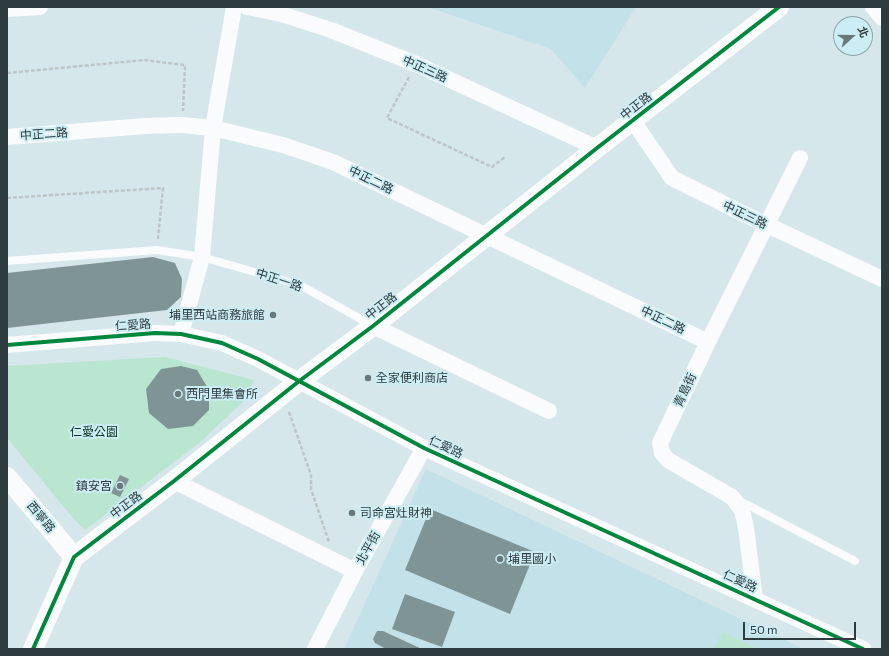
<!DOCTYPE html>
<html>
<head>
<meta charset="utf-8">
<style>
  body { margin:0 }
  #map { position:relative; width:889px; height:656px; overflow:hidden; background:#d6e7eb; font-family:Commissioner,"Noto Sans TC",sans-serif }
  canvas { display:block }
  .frame { position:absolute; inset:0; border:8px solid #2f3c3f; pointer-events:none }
  .north { position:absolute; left:833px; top:16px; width:40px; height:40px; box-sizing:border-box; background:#cdedf4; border:1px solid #8ea6ac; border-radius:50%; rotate:69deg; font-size:11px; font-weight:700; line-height:16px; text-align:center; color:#2f3c3f }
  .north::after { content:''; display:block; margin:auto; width:14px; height:18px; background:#69787b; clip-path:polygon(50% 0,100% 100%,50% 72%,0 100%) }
  .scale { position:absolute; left:743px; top:622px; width:113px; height:18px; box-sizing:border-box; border:2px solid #2f3c3f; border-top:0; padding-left:5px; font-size:12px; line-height:14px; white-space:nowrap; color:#2f3c3f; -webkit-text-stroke:3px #cdedf4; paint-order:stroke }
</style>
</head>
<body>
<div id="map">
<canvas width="889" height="656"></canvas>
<div class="frame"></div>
<div class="north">北</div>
<div class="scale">50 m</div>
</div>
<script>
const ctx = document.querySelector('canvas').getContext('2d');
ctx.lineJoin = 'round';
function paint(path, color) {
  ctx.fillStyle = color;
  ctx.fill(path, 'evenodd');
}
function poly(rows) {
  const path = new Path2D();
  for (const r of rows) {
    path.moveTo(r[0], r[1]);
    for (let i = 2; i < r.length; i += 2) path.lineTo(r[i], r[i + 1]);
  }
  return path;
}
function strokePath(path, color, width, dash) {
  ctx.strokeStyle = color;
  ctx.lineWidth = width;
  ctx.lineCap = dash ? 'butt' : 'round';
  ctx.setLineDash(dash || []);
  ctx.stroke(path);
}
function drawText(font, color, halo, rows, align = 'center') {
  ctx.font = font + ' Commissioner,"Noto Sans TC",sans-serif';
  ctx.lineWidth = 4;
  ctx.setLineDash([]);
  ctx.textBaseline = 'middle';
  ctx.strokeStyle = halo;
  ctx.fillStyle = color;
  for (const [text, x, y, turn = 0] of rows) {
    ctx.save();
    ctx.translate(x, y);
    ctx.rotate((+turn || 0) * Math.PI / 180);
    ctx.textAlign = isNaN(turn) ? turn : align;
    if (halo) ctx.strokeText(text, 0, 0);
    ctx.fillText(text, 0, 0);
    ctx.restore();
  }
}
paint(poly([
  [428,7,636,7,585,88,551,49],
  [426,469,804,649,344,649]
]), '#c3e1e8');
paint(poly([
  [165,357,254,380,245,400,199,443,85,530,72,517,7,438,7,366],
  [722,632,758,649,714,649]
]), '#b9e5d1');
paint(poly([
  [153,257,175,263,182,279,181,297,167,310,7,328,7,273],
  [181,366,197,370,209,390,209,410,193,426,168,429,149,413,146,389,161,369],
  [120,475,129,479,120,497,111,493],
  [430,509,535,552,510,614,405,570],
  [405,594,455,612,442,647,392,629],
  [377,631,383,631,422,649,386,649,375,643,373,639]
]), '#7f9595');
strokePath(poly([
  [7,73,145,60,185,65,183,111],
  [409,77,387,118,492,167,505,157],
  [7,198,163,188,158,239],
  [289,412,311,475,311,489,329,542]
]), '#bec5c7', 2.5, [4, 2]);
strokePath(poly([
  [7,261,157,250,202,257,300,285,373,326],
  [740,501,855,561]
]), '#f9fbfc', 8);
strokePath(poly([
  [247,7,281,14,331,30,416,64,597,148],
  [873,7,882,18],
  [7,9,40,7],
  [633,121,672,178,744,214,882,279],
  [7,137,145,126,182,125,213,128,283,145,333,162,708,342],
  [373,326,549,411],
  [181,334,202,257,213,128,234,7],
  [7,345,155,333,181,334,222,343,258,359,424,448,863,649],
  [174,481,355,571],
  [755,599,746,528,742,510,732,497,668,460,662,453,660,443,708,342,800,158],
  [315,649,355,571,424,448]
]), '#f9fbfc', 16);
strokePath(poly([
  [7,477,74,557],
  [33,649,74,557,174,481,298,382,373,326,597,148,779,7]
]), '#f9fbfc', 20);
strokePath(poly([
  [7,345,155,333,181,334,222,343,258,359,424,448,863,649],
  [33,649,74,557,174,481,298,382,373,326,597,148,779,7]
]), '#00873e', 4);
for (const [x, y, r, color] of [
  [273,315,4,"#69787b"],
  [368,378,4,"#69787b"],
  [178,394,4,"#69787b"],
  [120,486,4,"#69787b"],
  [352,513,4,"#69787b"],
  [500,559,4,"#69787b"]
]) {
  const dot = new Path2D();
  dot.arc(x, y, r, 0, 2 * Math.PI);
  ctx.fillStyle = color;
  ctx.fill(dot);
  strokePath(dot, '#cdedf4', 1.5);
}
drawText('12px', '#2f3c3f', '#cdedf4', [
  ["中正三路",425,69,24],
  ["中正路",636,106,-38],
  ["中正二路",44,134,-4],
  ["中正二路",371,180,26],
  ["中正三路",745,215,26],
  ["中正一路",279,280,18],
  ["中正路",381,306,-38],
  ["中正二路",663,320,26],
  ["仁愛路",133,325,-4],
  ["青島街",685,390,-65],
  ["仁愛路",446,447,25],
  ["中正路",126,505,-37],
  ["西寧路",41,517,50],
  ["北平街",368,548,-61],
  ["仁愛路",740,581,25]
]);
drawText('12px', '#2f3c3f', '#cdedf4', [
  ["埔里西站商務旅館",265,315,"right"],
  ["全家便利商店",376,378],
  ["西門里集會所",186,394],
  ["鎮安宮",112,486,"right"],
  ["司命宮灶財神",360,513],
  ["埔里國小",508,559]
], 'left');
drawText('12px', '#09341e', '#cdedf4', [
  ["仁愛公園",94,432]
]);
</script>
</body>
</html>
